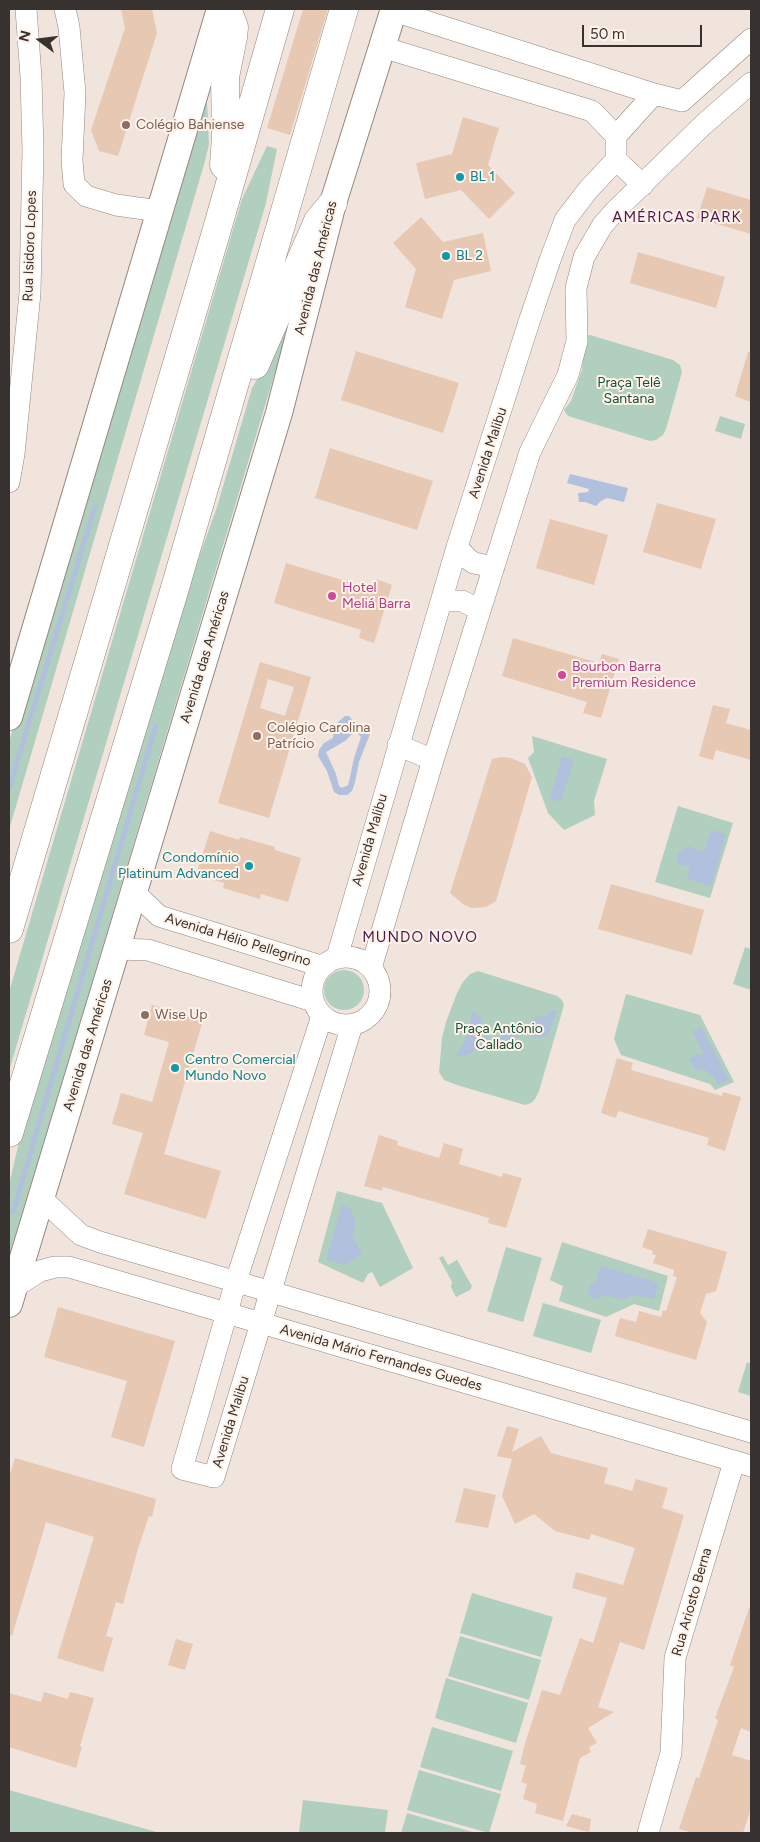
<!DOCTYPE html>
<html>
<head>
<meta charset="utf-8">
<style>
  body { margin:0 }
  #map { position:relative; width:760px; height:1842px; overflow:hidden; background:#f1e4dc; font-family:Figtree,sans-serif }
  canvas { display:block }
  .frame { position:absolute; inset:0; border:10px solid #37322f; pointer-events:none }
  .north { position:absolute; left:15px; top:15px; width:50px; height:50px; -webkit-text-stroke:4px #fff2e9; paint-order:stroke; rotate:285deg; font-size:14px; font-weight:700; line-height:20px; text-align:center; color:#37322f }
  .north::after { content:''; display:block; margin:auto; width:18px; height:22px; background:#37322f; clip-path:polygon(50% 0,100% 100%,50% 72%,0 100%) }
  .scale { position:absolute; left:582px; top:25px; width:120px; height:22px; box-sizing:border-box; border:2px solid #37322f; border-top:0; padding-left:6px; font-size:15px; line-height:18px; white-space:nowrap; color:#37322f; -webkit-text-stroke:4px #fff2e9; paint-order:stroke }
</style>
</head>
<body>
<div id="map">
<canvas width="760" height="1842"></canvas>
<div class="frame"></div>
<div class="north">N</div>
<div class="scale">50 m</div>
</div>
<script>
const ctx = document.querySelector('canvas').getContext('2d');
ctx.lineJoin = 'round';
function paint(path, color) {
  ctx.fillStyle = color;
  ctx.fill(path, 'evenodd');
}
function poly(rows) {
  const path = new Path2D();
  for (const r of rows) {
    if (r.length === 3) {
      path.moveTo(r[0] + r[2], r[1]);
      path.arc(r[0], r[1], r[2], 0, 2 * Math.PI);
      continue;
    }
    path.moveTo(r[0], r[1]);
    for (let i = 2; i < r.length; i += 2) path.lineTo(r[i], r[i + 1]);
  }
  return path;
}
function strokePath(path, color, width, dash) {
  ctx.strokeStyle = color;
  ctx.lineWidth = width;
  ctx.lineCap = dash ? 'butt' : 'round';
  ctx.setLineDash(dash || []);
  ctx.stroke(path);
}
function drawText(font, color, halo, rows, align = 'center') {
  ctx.font = font + ' Figtree,sans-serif';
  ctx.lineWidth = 4;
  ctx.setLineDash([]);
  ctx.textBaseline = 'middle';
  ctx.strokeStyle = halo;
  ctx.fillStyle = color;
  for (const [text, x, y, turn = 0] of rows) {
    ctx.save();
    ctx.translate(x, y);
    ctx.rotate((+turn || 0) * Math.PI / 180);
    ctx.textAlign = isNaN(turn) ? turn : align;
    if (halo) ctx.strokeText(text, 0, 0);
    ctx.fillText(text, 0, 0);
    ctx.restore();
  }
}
paint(poly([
  [206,81,209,144,205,161,9,830,9,742],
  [267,146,277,149,266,203,9,1071,9,992,242,199],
  [288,329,9,1259,9,1185,25,1116,177,619,217,507,252,388],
  [590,335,673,360,680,365,682,372,666,429,663,435,656,440,650,441,568,416,564,410,571,401,582,370,585,336],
  [720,416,745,424,741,439,715,431],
  [532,736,607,759,594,801,595,815,564,830,548,813,528,758,534,752],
  [678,806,733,823,710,898,655,882],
  [745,947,751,949,751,990,733,984],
  [344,990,20],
  [478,971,557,996,562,1000,564,1005,539,1091,535,1099,531,1103,525,1105,457,1085,444,1080,439,1072,442,1038,446,1022,457,993,463,982,470,974],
  [626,994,700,1015,734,1082,715,1090,710,1084,621,1055,614,1039],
  [337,1191,382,1203,413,1268,380,1287,372,1272,368,1274,363,1283,318,1262],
  [562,1242,668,1276,659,1311,634,1304,606,1317,559,1301,563,1286,550,1280],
  [506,1247,542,1258,523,1322,487,1311],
  [443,1256,448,1265,457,1260,472,1286,470,1290,456,1297,451,1287,452,1282,439,1258],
  [543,1303,601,1320,591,1353,533,1336],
  [747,1362,751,1364,751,1396,738,1392],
  [472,1593,553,1617,541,1657,460,1633],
  [460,1636,541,1660,529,1700,448,1676],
  [446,1678,528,1703,516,1743,435,1718],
  [432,1727,513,1751,501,1791,420,1767],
  [419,1770,501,1794,489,1833,407,1810],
  [9,1790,160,1833,9,1833],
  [303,1800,388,1810,385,1833,299,1833],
  [407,1813,476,1833,401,1833]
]), '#b0cfbe');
paint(poly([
  [570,474,628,488,624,502,607,498,601,501,596,506,585,502,579,502,578,493,588,492,589,489,567,483],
  [345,716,349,716,355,724,367,729,370,734,359,762,355,782,352,791,347,795,339,795,334,792,327,771,318,756,319,750,324,743,333,738,333,731,337,723],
  [357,733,361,737,354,758,350,777,348,785,342,788,339,786,336,774,326,752,345,741,352,734],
  [562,756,574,760,561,802,550,799],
  [711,830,726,834,711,886,687,879,690,867,676,863,679,851,691,846,693,849,704,852],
  [554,1010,557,1010,549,1033,546,1036,534,1038,528,1035,519,1035,512,1042,486,1044,467,1055,462,1057,456,1055,463,1045,469,1030,472,1011,481,1017,482,1035,493,1040,499,1039,512,1026,529,1025,536,1017,545,1016],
  [701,1027,729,1080,718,1085,712,1074,709,1075,706,1070,703,1071,702,1068,696,1071,689,1059,697,1054,699,1056,704,1053,692,1032],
  [342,1205,350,1208,356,1222,352,1235,362,1254,345,1265,326,1259],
  [601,1266,659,1283,654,1299,636,1295,622,1300,606,1295,595,1299,591,1297,587,1292,590,1284,596,1282]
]), '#b1c0dc');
strokePath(poly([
  [9,788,95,507],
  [13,1212,156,725]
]), '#b1c0dc', 5);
paint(poly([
  [121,9,152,9,157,33,118,156,99,151,91,130,125,28],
  [303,9,328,9,290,135,267,128],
  [463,117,499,128,488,165,515,193,489,219,461,190,425,199,416,163,452,154],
  [707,187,751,200,751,234,697,218],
  [421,217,443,242,483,233,491,271,454,280,442,319,405,307,416,269,393,243],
  [638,252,725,277,716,308,630,283],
  [356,351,459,383,443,433,341,400],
  [748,352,751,352,751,402,735,396],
  [330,448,433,481,417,530,315,498],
  [657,503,716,519,701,569,643,552],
  [550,519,608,535,594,585,536,568],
  [286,563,372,589,376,579,392,585,374,643,359,638,361,630,274,603],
  [513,638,599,663,602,654,619,659,601,718,583,713,587,702,502,676],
  [260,662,311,677,269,818,218,803],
  [268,679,294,687,285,716,260,708],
  [713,705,730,709,726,723,751,730,751,760,716,750,713,760,699,756],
  [501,757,511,758,525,764,532,777,496,901,486,907,472,908,464,905,450,893,492,759],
  [210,831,239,840,240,837,275,847,275,850,301,858,288,902,261,894,260,899,223,888,224,883,196,875],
  [611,884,704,910,692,955,598,929],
  [152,1005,203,1020,164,1154,221,1171,206,1219,124,1194,143,1133,112,1124,121,1093,152,1102,169,1042,144,1035],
  [617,1058,633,1063,631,1070,722,1096,723,1092,741,1097,725,1151,707,1145,709,1138,618,1111,616,1118,601,1113],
  [379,1135,398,1141,397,1145,439,1158,444,1143,463,1149,459,1164,502,1177,503,1173,522,1178,506,1228,488,1223,489,1218,428,1200,383,1187,382,1191,364,1186],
  [648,1229,727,1252,716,1291,706,1294,700,1313,707,1322,696,1360,615,1336,620,1318,636,1322,639,1311,661,1317,663,1310,666,1311,677,1277,673,1276,674,1270,653,1263,656,1255,652,1254,653,1251,642,1247],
  [58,1307,175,1341,144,1447,111,1437,127,1381,44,1357],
  [507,1426,519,1429,512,1452,541,1436,551,1453,608,1468,604,1483,632,1491,636,1479,668,1488,662,1508,684,1515,644,1650,620,1642,598,1707,614,1712,588,1728,597,1743,589,1747,591,1752,580,1758,563,1821,535,1813,537,1804,523,1799,527,1784,521,1782,526,1766,520,1764,524,1747,542,1690,560,1695,580,1638,593,1643,607,1598,572,1588,576,1572,623,1585,635,1548,591,1534,589,1540,555,1531,534,1514,515,1524,502,1496,512,1459,497,1456],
  [15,1458,156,1499,152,1517,149,1516,138,1549,123,1604,116,1602,106,1636,113,1638,103,1672,57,1658,94,1537,46,1522,12,1636,9,1635,9,1477],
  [464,1488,496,1495,488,1528,455,1522],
  [749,1608,751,1609,751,1732,741,1728,732,1755,751,1761,751,1808,743,1833,693,1833,679,1829,696,1777,699,1778,718,1720,715,1718,734,1667,730,1665],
  [176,1639,193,1644,185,1670,168,1665],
  [44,1692,68,1699,70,1692,94,1698,80,1746,82,1747,76,1768,9,1747,9,1693,41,1702],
  [572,1814,591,1819,589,1832,566,1826]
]), '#e6c8b3');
const minor = poly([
  [65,9,69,27,75,93,72,160,74,184,86,196,116,205,159,211],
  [394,11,654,94],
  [382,47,592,111,616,136],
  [682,101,751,39],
  [616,160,643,185],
  [9,482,14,454,30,293,33,150,31,77,26,9],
  [457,547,468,559,474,563,494,567],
  [442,601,462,601,480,610],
  [398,745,433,760],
  [134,892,159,916,321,966],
  [117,949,148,950,313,1001],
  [346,991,34],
  [337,957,457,547,529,322,550,260,565,220,588,190,616,160,616,136,654,94,682,101],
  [371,968,433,760,530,452,568,375,577,341,576,288,584,257,602,226,615,211,703,125,751,83],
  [322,1016,236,1281,182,1469,214,1477,352,1025],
  [41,1198,81,1235,100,1242,751,1432],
  [13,1288,40,1271,55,1267,69,1267,751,1466],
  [648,1833,671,1753,675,1658,734,1462]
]);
const major = poly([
  [9,717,220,9],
  [9,1304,279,413,333,203,394,9]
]);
const highway = poly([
  [224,165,226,137,225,77,233,37,234,27,227,9],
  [255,365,318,221,333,203],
  [9,929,215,236,280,9],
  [9,1133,172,598,344,9]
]);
strokePath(minor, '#93877f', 22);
strokePath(major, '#93877f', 28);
strokePath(highway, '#93877f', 29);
strokePath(minor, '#fff', 21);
strokePath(major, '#fff', 26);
strokePath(highway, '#fff', 28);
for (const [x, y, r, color] of [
  [126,125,5,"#8d6e63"],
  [460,177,5,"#0f9aa8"],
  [446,256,5,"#0f9aa8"],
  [332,596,5,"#d1479c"],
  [562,675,5,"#d1479c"],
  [257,736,5,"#8d6e63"],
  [249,866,5,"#0f9aa8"],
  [145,1015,5,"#8d6e63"],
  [175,1068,5,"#0f9aa8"]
]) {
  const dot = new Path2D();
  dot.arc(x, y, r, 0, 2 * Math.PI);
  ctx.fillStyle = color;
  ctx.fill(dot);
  strokePath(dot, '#fff2e9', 2);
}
drawText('14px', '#785e54', '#fff2e9', [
  ["Colégio Bahiense",136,125],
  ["Colégio Carolina",267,728],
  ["Patrício",267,744],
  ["Wise Up",155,1015]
], 'left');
drawText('14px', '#0d838f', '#fff2e9', [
  ["BL 1",470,177],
  ["BL 2",456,256],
  ["Condomínio",239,858,"right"],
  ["Platinum Advanced",239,874,"right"],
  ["Centro Comercial",185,1060],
  ["Mundo Novo",185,1076]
], 'left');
drawText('14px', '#37322f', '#fff2e9', [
  ["Rua Isidoro Lopes",30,246,-88],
  ["Avenida das Américas",316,268,-76],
  ["Avenida Malibu",488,453,-72],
  ["Avenida das Américas",205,657,-73],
  ["Avenida Malibu",370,840,-74],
  ["Avenida Hélio Pellegrino",238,940,17],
  ["Avenida das Américas",88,1045,-73],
  ["Avenida Mário Fernandes Guedes",381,1358,16],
  ["Avenida Malibu",231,1422,-73],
  ["Rua Ariosto Berna",692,1602,-74]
]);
drawText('14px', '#155139', '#fff2e9', [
  ["Praça Telê",629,383],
  ["Santana",629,399],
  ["Praça Antônio",499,1029],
  ["Callado",499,1045]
]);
drawText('14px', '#b23c85', '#fff2e9', [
  ["Hotel",342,588],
  ["Meliá Barra",342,604],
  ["Bourbon Barra",572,667],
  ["Premium Residence",572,683]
], 'left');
ctx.letterSpacing = '1px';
drawText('15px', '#491b4c', '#fff2e9', [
  ["AMÉRICAS PARK",677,218],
  ["MUNDO NOVO",420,938]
]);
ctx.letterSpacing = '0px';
</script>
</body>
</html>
